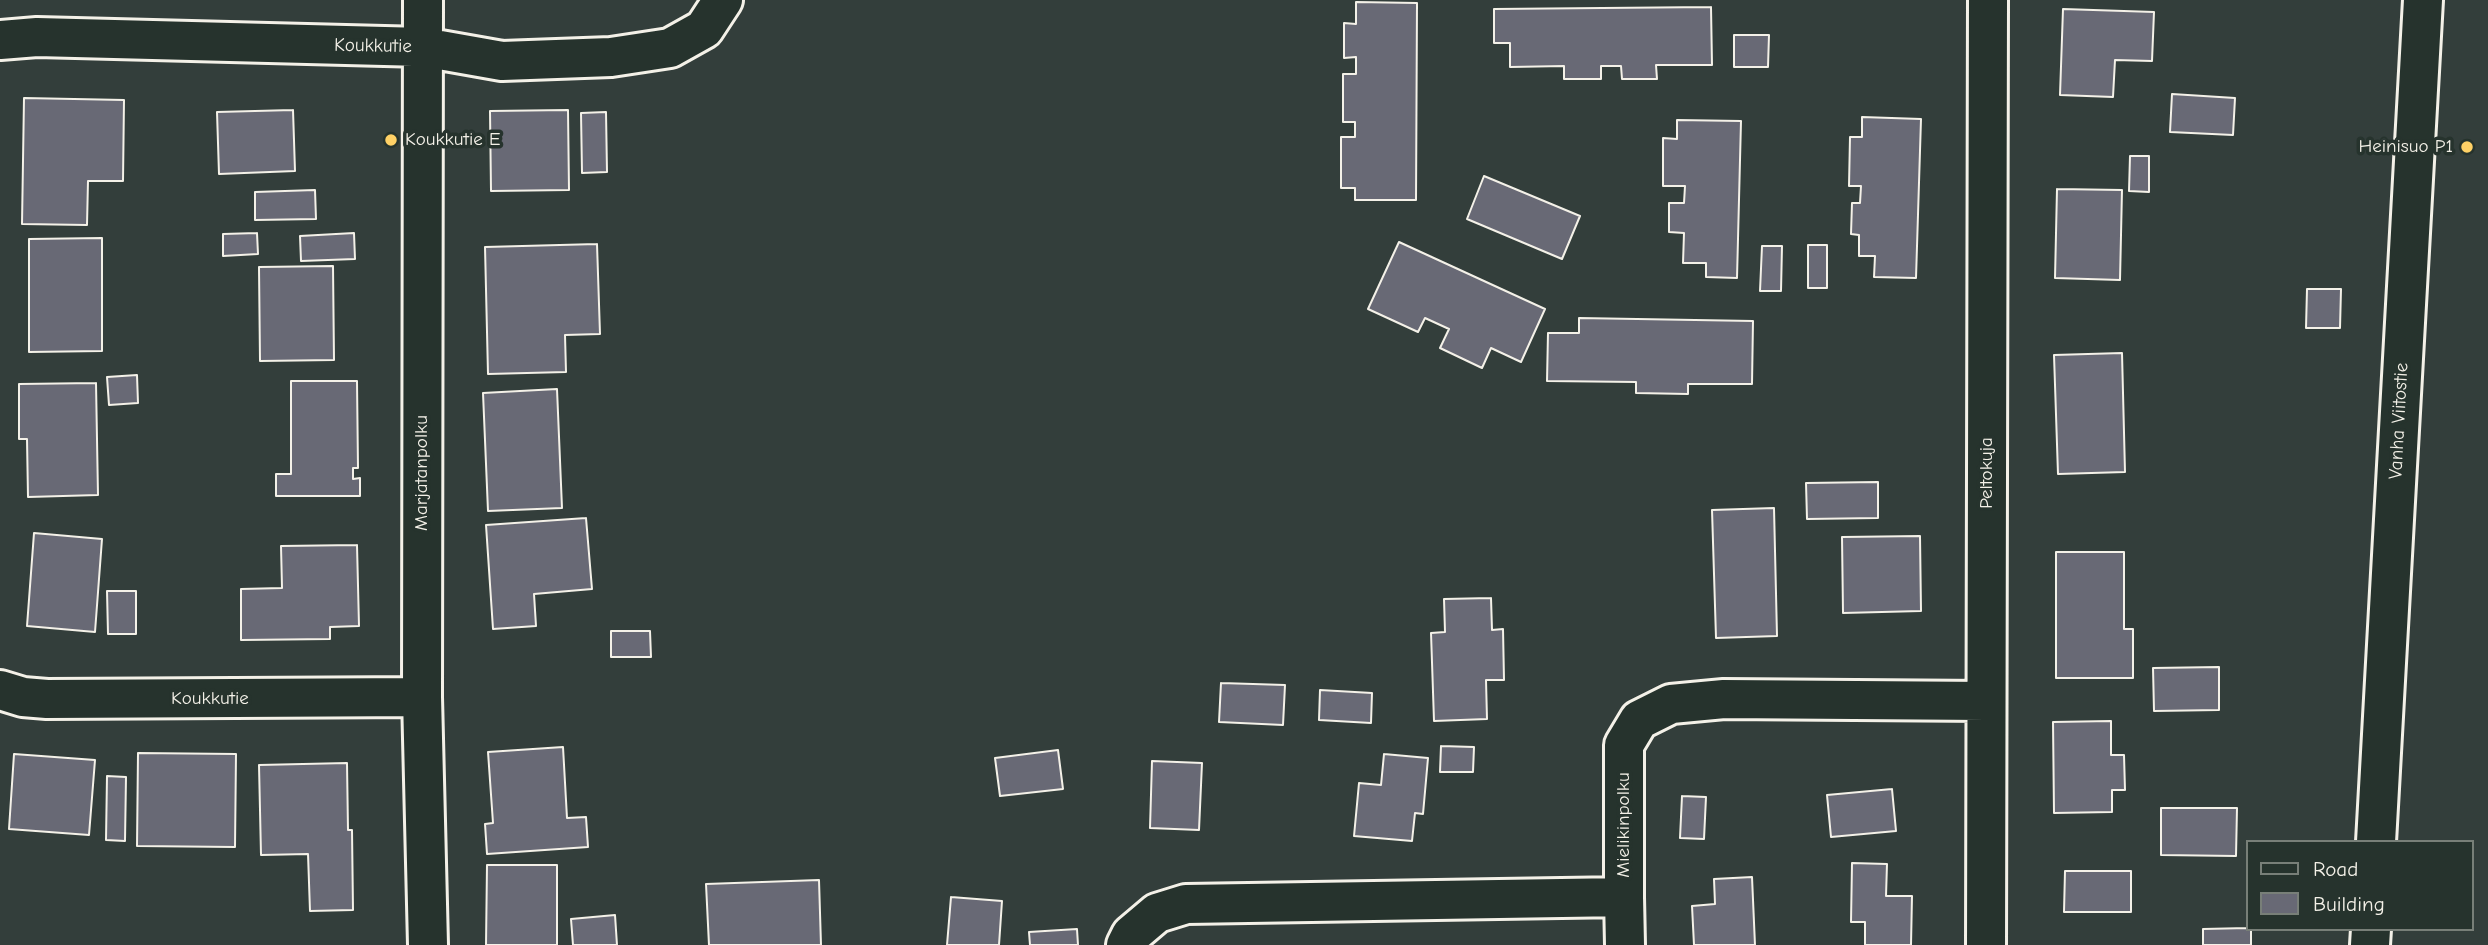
<!DOCTYPE html>
<html>
<head>
<meta charset="utf-8">
<style>
  body { margin:0 }
  #map { position:relative; width:2488px; height:945px; overflow:hidden; background:#333e3b; font-family:"Comic Neue",sans-serif }
  canvas { display:block }
  .legend { position:absolute; left:2246px; top:840px; width:228px; height:91px; box-sizing:border-box; background:#26332d; border:2px solid #787f78; margin:0; padding:9px 12px; list-style:none; font-size:21px; color:#f4f1e8 }
  .legend li { display:flex; align-items:center; gap:14px; height:35px }
  .legend b { width:35px; border:2px solid #787f78 }
</style>
</head>
<body>
<div id="map">
<canvas width="2488" height="945"></canvas>
<ul class="legend">
<li><b style="height:9px;background:#26332d"></b>Road</li>
<li><b style="height:19px;background:#686975"></b>Building</li>
</ul>
</div>
<script>
const ctx = document.querySelector('canvas').getContext('2d');
ctx.lineJoin = 'round';
function paint(path, color) {
  ctx.fillStyle = color;
  ctx.fill(path, 'evenodd');
}
function poly(rows) {
  const path = new Path2D();
  for (const r of rows) {
    path.moveTo(r[0], r[1]);
    for (let i = 2; i < r.length; i += 2) path.lineTo(r[i], r[i + 1]);
  }
  return path;
}
function strokePath(path, color, width, dash) {
  ctx.strokeStyle = color;
  ctx.lineWidth = width;
  ctx.lineCap = dash ? 'butt' : 'round';
  ctx.setLineDash(dash || []);
  ctx.stroke(path);
}
function drawText(font, color, halo, rows, align = 'center') {
  ctx.font = font + ' "Comic Neue",sans-serif';
  ctx.lineWidth = 7;
  ctx.setLineDash([]);
  ctx.textBaseline = 'middle';
  ctx.strokeStyle = halo;
  ctx.fillStyle = color;
  for (const [text, x, y, turn = 0] of rows) {
    ctx.save();
    ctx.translate(x, y);
    ctx.rotate((+turn || 0) * Math.PI / 180);
    ctx.textAlign = isNaN(turn) ? turn : align;
    if (halo) ctx.strokeText(text, 0, 0);
    ctx.fillText(text, 0, 0);
    ctx.restore();
  }
}
const building = poly([
  [1356,2,1417,3,1416,200,1355,200,1355,188,1341,188,1341,137,1355,137,1355,122,1343,122,1343,74,1356,74,1356,57,1344,58,1344,23,1356,24,1356,2],
  [1711,7,1712,65,1656,65,1657,79,1622,79,1621,66,1601,66,1601,79,1564,79,1564,66,1510,67,1510,43,1494,43,1494,9,1711,7],
  [2063,9,2154,12,2152,61,2115,60,2113,97,2060,95,2063,9],
  [1734,35,1769,35,1768,67,1734,67,1734,35],
  [2172,94,2235,98,2233,135,2170,132,2172,94],
  [24,98,124,100,123,181,88,181,87,225,22,224,24,98],
  [293,110,295,171,219,174,217,112,293,110],
  [568,110,569,190,491,191,490,111,568,110],
  [606,112,607,172,582,173,581,113,606,112],
  [1862,117,1921,119,1916,278,1874,277,1875,256,1859,256,1859,235,1851,234,1852,203,1860,203,1861,186,1849,186,1850,137,1862,137,1862,117],
  [1677,120,1741,121,1737,278,1706,277,1706,263,1683,263,1684,233,1669,232,1669,203,1684,203,1685,186,1663,186,1663,138,1677,139,1677,120],
  [2130,156,2149,156,2149,192,2129,191,2130,156],
  [1484,176,1580,216,1562,259,1467,219,1484,176],
  [2057,189,2122,190,2120,280,2055,278,2057,189],
  [315,190,316,219,255,220,255,192,315,190],
  [257,233,258,254,223,256,223,234,257,233],
  [354,233,355,259,301,261,300,236,354,233],
  [102,238,102,351,29,352,29,239,102,238],
  [1399,242,1545,309,1521,362,1491,348,1482,368,1440,348,1449,329,1425,318,1418,332,1368,309,1399,242],
  [597,244,600,334,565,335,566,372,488,374,485,247,597,244],
  [1808,245,1827,245,1827,288,1808,288,1808,245],
  [1762,246,1782,246,1781,291,1760,291,1762,246],
  [333,266,334,360,260,361,259,267,333,266],
  [2307,289,2341,289,2340,328,2306,328,2307,289],
  [1579,318,1753,321,1752,384,1688,384,1688,394,1636,393,1636,382,1547,381,1548,333,1579,333,1579,318],
  [2122,353,2125,472,2058,474,2054,355,2122,353],
  [137,375,138,403,109,405,107,377,137,375],
  [291,381,357,381,358,468,353,468,353,479,360,478,360,496,276,496,276,474,291,474,291,381],
  [96,383,98,495,28,497,27,439,19,439,19,384,96,383],
  [557,389,562,508,488,511,483,393,557,389],
  [1878,482,1878,518,1807,519,1806,483,1878,482],
  [1774,508,1777,636,1716,638,1712,510,1774,508],
  [586,518,592,589,534,594,536,626,493,629,486,525,586,518],
  [34,533,102,539,95,632,27,626,34,533],
  [1920,536,1921,611,1843,613,1842,537,1920,536],
  [357,545,359,626,330,627,330,639,241,640,241,589,282,588,281,546,357,545],
  [2056,552,2124,552,2124,629,2133,629,2133,678,2056,678,2056,552],
  [107,591,136,591,136,634,108,634,107,591],
  [1491,598,1492,630,1503,629,1504,680,1486,680,1487,719,1434,721,1431,633,1445,632,1444,599,1491,598],
  [611,631,650,631,651,657,611,657,611,631],
  [2219,667,2219,710,2154,711,2153,668,2219,667],
  [1221,683,1285,685,1283,725,1219,722,1221,683],
  [1320,690,1372,693,1371,723,1319,720,1320,690],
  [2111,721,2111,755,2124,755,2125,790,2112,790,2112,812,2054,813,2053,722,2111,721],
  [1441,746,1474,747,1473,772,1440,772,1441,746],
  [563,747,567,818,586,817,588,847,487,854,485,824,493,823,488,752,563,747],
  [1058,750,1063,789,1000,796,995,758,1058,750],
  [138,753,236,754,235,847,137,846,138,753],
  [14,754,95,760,89,835,9,829,14,754],
  [1384,754,1428,758,1423,814,1415,813,1412,841,1354,836,1359,783,1381,785,1384,754],
  [1152,761,1202,763,1199,830,1150,828,1152,761],
  [347,763,348,830,352,830,353,910,310,911,308,854,261,855,259,765,347,763],
  [107,776,126,777,125,841,106,840,107,776],
  [1892,789,1896,831,1831,837,1827,795,1892,789],
  [1682,796,1706,797,1704,839,1680,838,1682,796],
  [2161,808,2237,808,2236,856,2161,855,2161,808],
  [1852,863,1887,864,1886,896,1912,896,1911,945,1865,945,1865,922,1851,922,1852,863],
  [487,865,557,865,557,945,486,945,487,865],
  [2065,871,2131,871,2131,912,2064,912,2065,871],
  [1752,877,1755,945,1694,945,1692,906,1715,904,1714,879,1752,877],
  [819,880,821,945,709,945,706,884,819,880],
  [951,897,1002,901,999,945,947,945,951,897],
  [615,915,617,945,573,945,571,919,615,915],
  [2248,928,2251,929,2251,945,2203,945,2203,929,2248,928],
  [1077,929,1078,945,1030,945,1029,932,1077,929]
]);
paint(building, '#686975');
strokePath(building, '#f4f1e8', 2);
const minor = poly([
  [423,0,422,697,428,945],
  [0,40,37,37,423,47,502,61,611,57,670,48,704,29,723,0],
  [0,690,23,697,47,699,422,697],
  [1624,897,1625,945],
  [1126,945,1131,935,1157,913,1186,904,1624,897,1624,745,1639,720,1671,704,1724,699,1986,701],
  [1986,945,1988,0]
]);
const major = poly([
  [2376,842,2423,0],
  [2370,945,2371,929]
]);
strokePath(minor, '#f4f1e8', 44);
strokePath(major, '#f4f1e8', 44);
strokePath(minor, '#26332d', 38);
strokePath(major, '#26332d', 38);
for (const [x, y, r, color] of [
  [391,140,7,"#ffd166"],
  [2467,147,7,"#ffd166"]
]) {
  const dot = new Path2D();
  dot.arc(x, y, r, 0, 2 * Math.PI);
  ctx.fillStyle = color;
  ctx.fill(dot);
  strokePath(dot, '#26332d', 2.5);
}
drawText('19px', '#f4f1e8', '#26332d', [
  ["Koukkutie",373,46,1],
  ["Vanha Viitostie",2399,421,-87],
  ["Marjatanpolku",422,473,-90],
  ["Peltokuja",1987,473,-90],
  ["Koukkutie",210,699],
  ["Mielikinpolku",1624,825,-90]
]);
drawText('19px', '#f4f1e8', '#26332d', [
  ["Koukkutie E",405,140],
  ["Heinisuo P1",2453,147,"right"]
], 'left');
</script>
</body>
</html>
